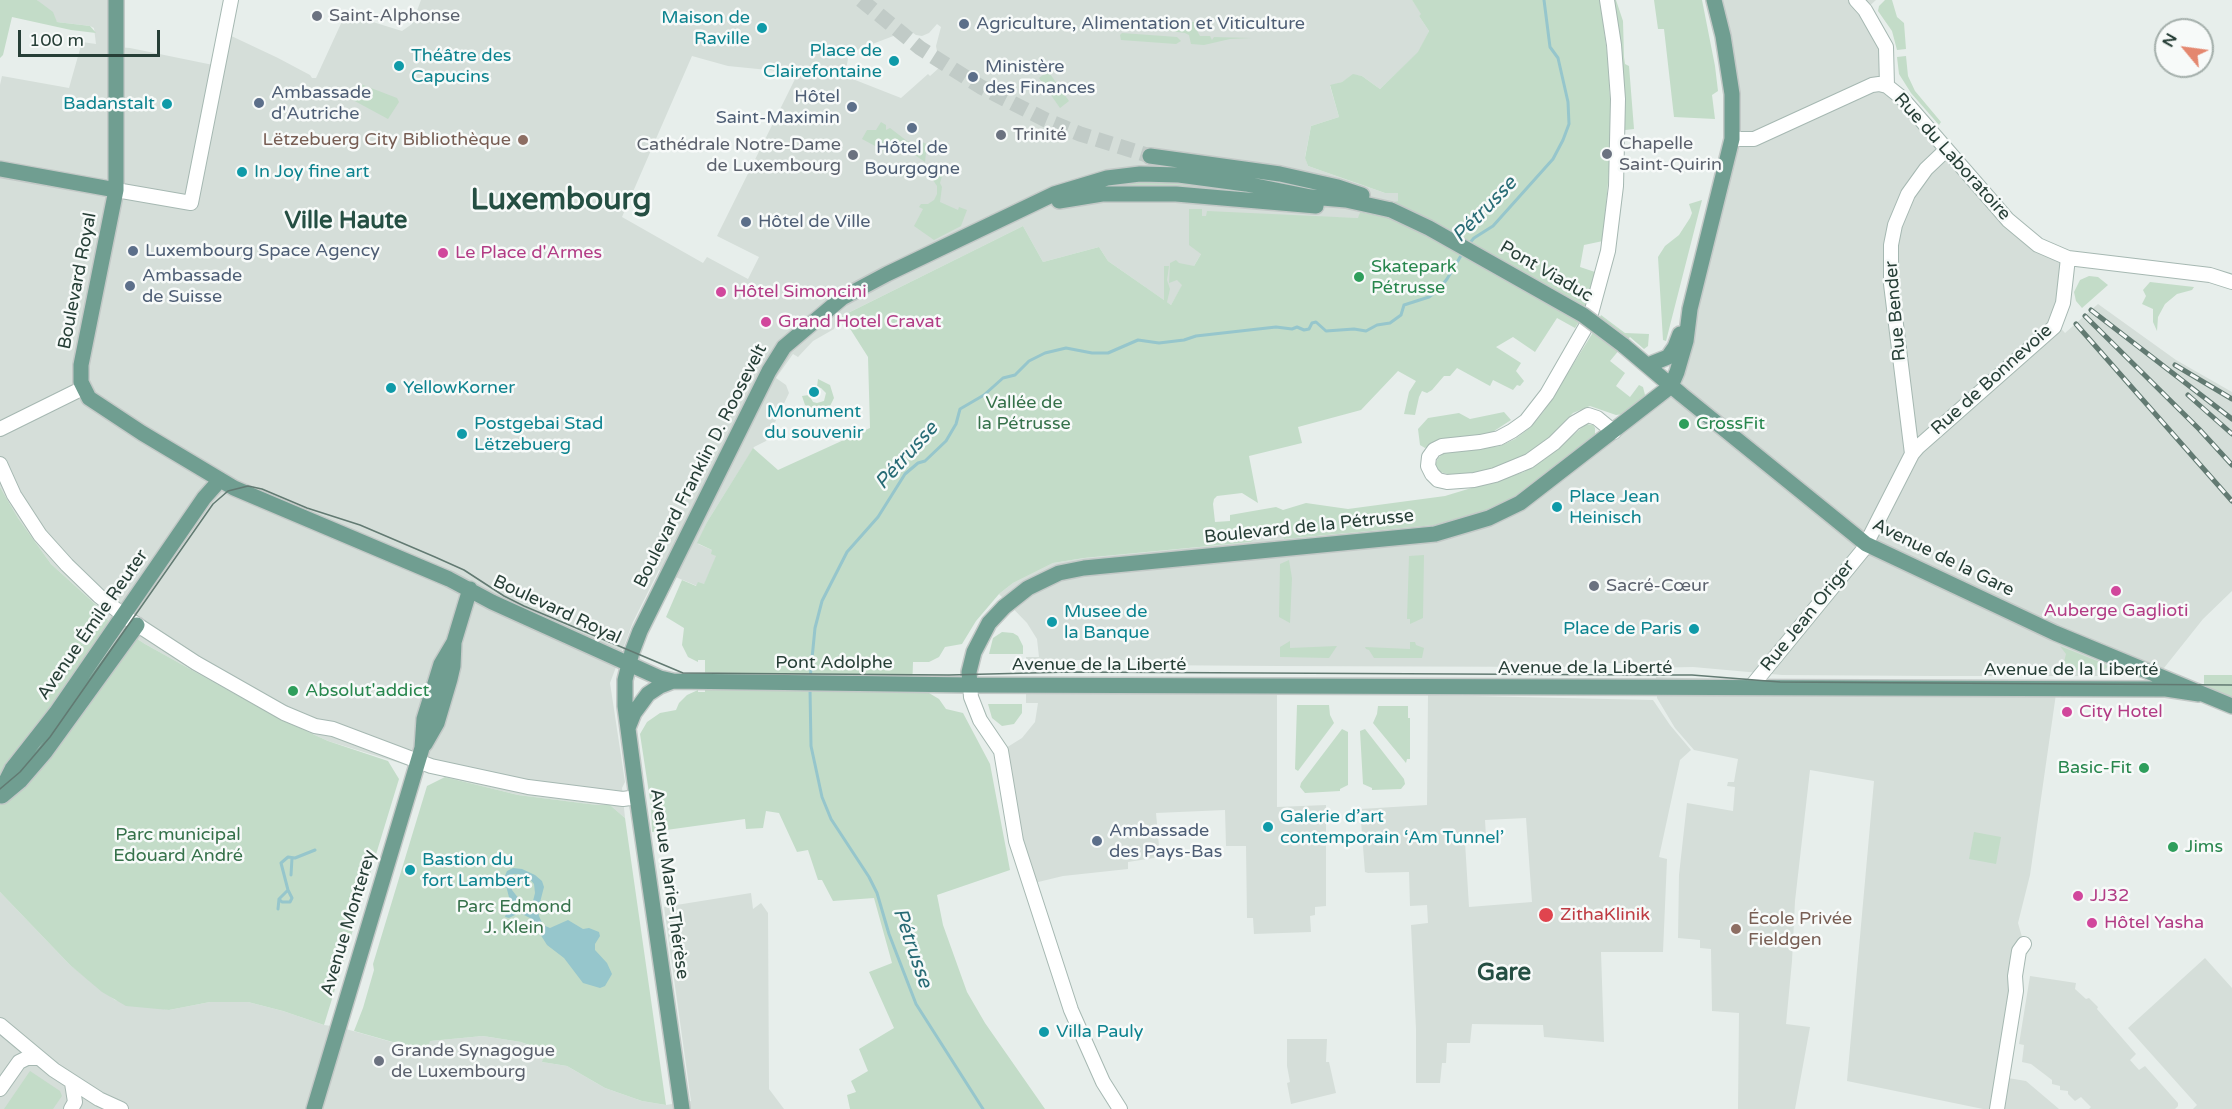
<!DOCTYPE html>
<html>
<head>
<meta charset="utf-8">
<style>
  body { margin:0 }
  #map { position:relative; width:2232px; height:1109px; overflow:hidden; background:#e7eeeb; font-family:"Varela Round",sans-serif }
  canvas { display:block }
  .north { position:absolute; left:2154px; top:18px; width:60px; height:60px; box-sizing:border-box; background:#f7faf9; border:2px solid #a4afab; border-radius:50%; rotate:299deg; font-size:16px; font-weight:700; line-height:24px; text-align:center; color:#273f37 }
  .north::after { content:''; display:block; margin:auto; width:21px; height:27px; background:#e4876f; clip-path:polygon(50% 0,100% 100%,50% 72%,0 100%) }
  .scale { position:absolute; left:18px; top:30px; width:142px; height:27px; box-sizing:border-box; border:3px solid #273f37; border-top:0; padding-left:8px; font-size:18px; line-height:21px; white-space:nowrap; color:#273f37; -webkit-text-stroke:4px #f7faf9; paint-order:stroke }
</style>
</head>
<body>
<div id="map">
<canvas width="2232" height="1109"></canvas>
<div class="north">N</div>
<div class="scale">100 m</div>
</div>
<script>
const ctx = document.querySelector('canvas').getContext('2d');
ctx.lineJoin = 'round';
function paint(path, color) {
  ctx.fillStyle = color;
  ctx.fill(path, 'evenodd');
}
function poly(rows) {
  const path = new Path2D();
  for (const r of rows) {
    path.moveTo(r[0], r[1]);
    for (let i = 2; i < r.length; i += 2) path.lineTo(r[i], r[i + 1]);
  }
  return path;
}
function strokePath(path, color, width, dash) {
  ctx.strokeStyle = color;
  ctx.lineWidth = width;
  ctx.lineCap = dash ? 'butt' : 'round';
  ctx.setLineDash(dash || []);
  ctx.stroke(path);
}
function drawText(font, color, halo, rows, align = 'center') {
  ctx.font = font + ' "Varela Round",sans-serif';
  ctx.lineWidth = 5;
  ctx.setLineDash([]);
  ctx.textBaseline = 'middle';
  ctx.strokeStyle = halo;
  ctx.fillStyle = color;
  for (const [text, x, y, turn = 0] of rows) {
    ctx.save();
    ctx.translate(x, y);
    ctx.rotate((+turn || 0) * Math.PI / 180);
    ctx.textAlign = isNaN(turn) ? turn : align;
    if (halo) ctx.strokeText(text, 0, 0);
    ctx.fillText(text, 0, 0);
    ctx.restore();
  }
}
paint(poly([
  [37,0,116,0,117,47,130,48,218,66,225,33,278,58,310,75,312,78,316,78,344,17,351,10,356,16,363,19,402,31,412,24,421,0,1412,0,1422,14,1419,16,1429,31,1419,52,1380,89,1362,76,1354,75,1342,82,1330,86,1339,117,1311,126,1305,157,1308,166,1385,193,1398,193,1398,201,1389,218,1360,212,1359,218,1202,216,1201,254,1171,305,1108,261,1099,247,1043,262,1023,226,842,316,839,318,834,329,813,341,798,357,793,354,776,378,786,385,789,393,766,441,754,447,707,522,698,544,712,550,717,556,704,585,697,586,659,570,633,622,610,683,625,782,622,788,625,818,610,805,597,805,518,795,445,777,328,741,280,719,145,644,105,618,104,612,51,564,18,518,0,487,0,85,2,76,69,88,82,42,96,44,94,28,90,26,57,22],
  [937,24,941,27,936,46,940,67,930,76,928,74,901,98,845,76,849,53,909,30,916,35,922,36,929,33],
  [692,56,728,66,798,73,717,236,759,257,748,279,707,257,703,263,622,217],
  [1714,0,1876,0,1865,10,1886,47,1887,86,2008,220,2068,258,2056,323,2065,333,2098,304,2176,360,2232,392,2232,591,2203,619,2164,668,2154,673,2141,676,1933,676,1782,675,1693,667,1644,668,1644,663,1567,663,1567,667,1278,666,1139,665,1138,660,1064,660,1063,664,1026,664,1026,657,1039,657,1037,639,1027,623,999,594,1013,583,1053,563,1084,558,1250,542,1257,535,1269,531,1282,535,1284,539,1435,525,1486,510,1514,497,1670,386,1732,139],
  [1656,677,1708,679,1754,683,2057,687,2030,875,2018,923,2024,944,2002,1077,2026,1081,2059,1109,1983,1109,1847,1081,1874,781,1810,770,1795,901,1792,961,1786,1024,1810,1027,1795,1109,1738,1109,1739,1013,1712,1011,1711,949,1700,948,1700,940,1678,938,1679,875,1687,803,1733,811,1735,787,1727,786,1728,782,1734,782,1738,759,1694,750,1675,728,1657,698],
  [1026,684,1277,685,1277,807,1326,805,1326,906,1315,907,1315,915,1310,916,1311,932,1254,934,1253,918,1247,918,1246,846,1226,846,1225,810,1156,813,1160,857,1128,862,1128,869,1063,876,1030,884,1001,751,1022,738,1035,722,1038,703,1026,703],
  [1428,695,1653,700,1670,725,1691,750,1680,760,1659,857,1667,859,1663,952,1601,952,1604,1042,1544,1037,1543,1025,1472,1024,1470,1043,1447,1043,1446,1063,1442,1063,1440,1083,1416,1083,1416,1029,1411,925,1428,923,1427,905,1410,906,1409,872,1368,873,1365,872,1360,809,1427,805],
  [1526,818,1532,902,1469,907,1465,842,1475,841,1475,838,1486,837,1485,820],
  [0,892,70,965,115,1000,169,1010,210,1002,248,1002,283,1011,324,1025,339,1027,427,1052,430,1041,483,1036,521,1042,544,1051,542,1062,567,1066,605,1088,622,1094,642,1101,666,1105,691,1101,664,907,751,893,753,909,761,903,768,913,769,1089,784,1109,0,1109],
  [2205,958,2232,988,2232,1109,2193,1109,2197,1105,2128,1028],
  [2030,976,2076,983,2075,989,2086,999,2089,998,2098,1007,2097,1009,2136,1054,2130,1060,2139,1070,2145,1066,2178,1103,2178,1106,2175,1109,2089,1109,2091,1107,2081,1097,2075,1101,2068,1094,2068,1091,2060,1090,2060,1086,2052,1084,2052,1080,2031,1064,2022,1062,2024,1045,2019,1044],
  [1287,1039,1327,1039,1326,1062,1329,1062,1336,1093,1291,1104,1287,1083,1290,1082,1287,1066]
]), '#d5ded9');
paint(poly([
  [0,0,37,0,53,12,57,22,90,26,96,33,71,30,12,17,3,55,0,58],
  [1412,0,1600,0,1608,60,1612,136,1603,241,1584,245,1580,267,1598,273,1588,307,1575,328,1557,318,1535,352,1513,337,1496,347,1521,363,1516,371,1524,381,1520,386,1517,385,1513,390,1493,380,1490,386,1457,368,1450,376,1444,376,1432,390,1427,393,1422,391,1419,397,1415,415,1404,414,1409,392,1416,381,1398,371,1361,410,1298,427,1302,443,1249,456,1258,503,1242,493,1217,496,1214,499,1213,504,1215,522,1230,521,1230,515,1276,507,1283,510,1306,503,1348,509,1445,496,1524,472,1545,459,1586,424,1593,425,1595,428,1595,435,1514,497,1486,510,1435,525,1284,539,1282,535,1269,531,1257,535,1251,542,1084,558,1053,563,1013,583,999,594,976,621,962,644,945,647,939,657,929,662,913,662,912,693,929,693,939,699,946,709,963,713,990,764,1010,870,937,895,943,925,967,992,985,1023,1045,1109,850,1109,847,1095,856,1092,851,1081,868,1071,859,1049,894,1028,869,972,892,963,874,898,833,901,822,880,818,880,808,850,797,852,779,813,766,811,763,828,746,829,745,819,652,832,651,806,640,734,647,722,660,713,676,710,679,703,687,695,698,690,698,692,705,692,705,660,698,660,698,662,688,657,682,645,684,628,666,617,682,580,696,586,698,582,704,584,716,556,711,554,712,550,697,543,707,522,753,448,778,470,870,428,868,357,842,316,1023,226,1043,262,1099,247,1108,261,1164,300,1164,266,1169,266,1167,280,1170,289,1167,302,1171,305,1182,285,1177,280,1169,283,1170,263,1176,260,1179,263,1194,266,1201,254,1189,245,1189,209,1202,209,1202,216,1206,216,1207,211,1358,218,1360,212,1389,218,1394,202,1398,201,1398,193,1385,193,1308,166,1305,158,1311,126,1339,117,1330,85,1342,82,1353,74,1362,76,1380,89,1418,52,1429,31,1419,16,1421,14],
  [1612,0,1616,0,1623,21,1624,57,1625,64,1629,66,1634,129,1625,130,1622,179],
  [1654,0,1702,0,1715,66,1718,91,1712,95,1715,119,1674,117,1664,29,1658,29],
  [1885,0,1892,0,1897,17,1904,23,1906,49,1897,50,1892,31,1878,11,1879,6],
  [1125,21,1196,22,1196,29,1200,36,1210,36,1212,40,1214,37,1252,38,1230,39,1204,45,1191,44,1189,35,1185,33,1131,26,1120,22],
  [1122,33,1177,37,1181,41,1176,44,1121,40,1120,35],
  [1906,56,1908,76,1915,91,1941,122,1939,125,1911,93,1899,74,1897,57],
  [1048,71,1069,101,1060,108,1039,78],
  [358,83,397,98,399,102,388,119,351,99],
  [881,122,886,125,886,130,890,128,907,141,920,145,922,142,927,144,925,162,906,149,905,152,898,150,894,156,862,139,867,130,876,130],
  [938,170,943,173,940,183,942,187,940,202,958,210,959,207,967,210,961,226,934,240,914,226,923,209,919,207,921,204,928,204,934,200,937,194,937,186,933,180],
  [1151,181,1244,191,1245,194,1121,187,1124,182],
  [1702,200,1666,341,1663,340,1658,257,1665,246,1679,235,1690,218,1692,213,1689,204],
  [2089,276,2098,277,2108,285,2082,308,2076,301,2074,292,2080,280],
  [2150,282,2194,287,2192,290,2177,294,2165,304,2158,317,2157,331,2153,322,2153,309,2142,304,2146,296,2143,290],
  [1601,315,1625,333,1649,334,1648,346,1644,349,1630,337,1610,361,1625,373,1616,386,1630,397,1639,385,1643,387,1645,395,1642,401,1624,414,1616,415,1590,406,1573,413,1554,433,1538,447,1519,458,1492,469,1455,476,1440,472,1435,465,1438,458,1444,453,1500,446,1515,439,1531,427,1544,411,1592,334],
  [818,379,830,385,834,398,830,406,817,411,805,405,802,396,809,395,813,402,817,403,824,401,826,393,821,388,817,387],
  [1504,412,1511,420,1491,433,1479,436,1440,439,1425,448,1420,445,1418,429,1428,418,1459,413,1470,419],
  [0,487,18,518,51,564,104,612,105,618,145,644,280,719,328,741,388,761,399,779,324,1025,283,1011,248,1002,210,1002,169,1010,126,1006,102,992,70,965,0,892],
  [1424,555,1423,618,1410,624,1410,619,1407,619,1409,556],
  [1289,560,1292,578,1290,623,1279,617,1280,564],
  [1002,632,1013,633,1018,636,1023,646,1023,654,989,654,993,638],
  [1290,641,1290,648,1337,646,1329,658,1280,657,1280,647],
  [1410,642,1415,642,1416,645,1424,648,1422,658,1374,658,1369,650,1366,649,1365,647,1410,649],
  [2060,646,2105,664,2108,667,2103,670,2056,670,2064,662,2066,654],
  [2204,675,2232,675,2232,697,2204,687],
  [988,704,1022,704,1022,713,1014,724,1002,726,992,718],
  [1297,705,1329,705,1330,715,1334,723,1298,771,1295,769],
  [1378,706,1408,706,1408,718,1410,718,1410,759,1407,759,1406,763,1373,723,1377,714],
  [1342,729,1348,732,1348,785,1340,789,1340,791,1305,793,1300,787,1301,783],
  [1365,729,1404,779,1405,784,1401,789,1372,790,1372,788,1363,784,1360,731],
  [445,777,518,795,597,805,610,805,625,818,666,1105,642,1101,622,1094,605,1088,567,1066,542,1062,544,1051,521,1042,483,1036,430,1041,428,1052,354,1031,363,1008,374,970,373,964,427,786],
  [1974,832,2001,837,1996,864,1969,859],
  [30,1071,60,1091,62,1096,53,1109,4,1109]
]), '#c3dcc8');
paint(poly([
  [513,868,522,869,535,875,542,881,544,887,538,910,539,916,543,925,550,928,568,920,583,929,589,928,599,932,600,936,595,944,595,950,607,963,612,974,605,986,600,988,583,983,564,958,547,945,530,918,522,914,517,914,509,918,505,917,510,901,504,878,507,871],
  [513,874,519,874,528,877,534,884,535,893,532,905,526,908,512,890,509,880]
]), '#96c6cc');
strokePath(poly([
  [1467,246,1474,238,1493,226,1553,159,1563,140,1569,124,1568,102,1558,58,1550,47,1544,0],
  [810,679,815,628,822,601,847,552,878,517,905,474,918,463,925,461,946,441,956,424,960,409,984,395,1003,378,1015,375,1029,361,1045,353,1066,348,1092,353,1108,353,1138,340,1159,343,1184,340,1196,336,1276,327,1292,329,1297,327,1304,330,1309,329,1312,323,1316,322,1326,331,1354,329,1366,331,1377,325,1390,323,1401,315,1404,305,1429,297,1439,289,1447,279,1462,254],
  [810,689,811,746,822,797,831,819,869,877,877,893,889,934,916,1004,983,1109],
  [291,875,292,858],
  [279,899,282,902,290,902,292,898,288,890],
  [278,909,279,899,288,890,281,863,288,857,295,858,315,850]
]), '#96c6cc', 3);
strokePath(poly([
  [861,0,920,48,981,87,1046,120,1080,134,1150,156]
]), '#c1cbc7', 15, [15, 8]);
const secondary = poly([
  [1607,0,1614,45,1618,99,1616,186,1608,251,1589,321,1547,394,1526,421,1512,431,1499,438,1480,442,1442,446,1434,450,1429,457,1428,466,1432,474,1438,480,1447,482,1474,480,1495,475,1529,461,1554,443,1574,423,1588,415,1597,418,1614,432],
  [1856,0,1865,10,1886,47,1887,86],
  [1732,139,1754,139,1872,85,1879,84,1887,86,1902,98,2008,220,2038,245,2068,258,2210,275,2232,282],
  [116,190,191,203,231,0],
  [0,429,83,388],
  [1912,454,1891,284,1891,245,1895,225,1908,194,1926,169,1946,150],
  [0,464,14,495,40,535,67,565,99,596,127,618,196,663,284,713,315,726,333,729,431,766,528,787,623,799,637,797],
  [970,685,971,697,980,720,1001,751,1016,841,1071,1010,1103,1082,1120,1109],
  [1750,688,1863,550,1912,454,1918,447,2054,327,2063,303,2068,258],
  [0,1025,54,1070,99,1099,121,1109],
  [0,1089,19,1062,27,1058,37,1058],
  [71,1109,75,1102,72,1083],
  [1997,1109,2016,991,2015,976,2019,951,2024,944]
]);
const primary = poly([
  [116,0,116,190,81,365,81,382,89,398,142,433,234,488,449,579,492,602,660,678,673,681,970,685,2166,689,2199,694],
  [1150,156,1280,174,1338,187,1362,195],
  [0,169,116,190],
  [1059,201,1102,194,1176,194,1316,206],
  [1623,345,1682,395,1866,544,2055,633,2232,706],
  [1648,365,1668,357,1675,347,1680,334],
  [970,685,969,672,974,652,989,623,1004,607,1028,588,1059,573,1084,568,1435,534,1489,518,1520,503,1662,393,1671,386,1677,372,1686,341,1690,309,1732,139,1732,94,1723,36,1714,0],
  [628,728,634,713,648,694,660,686,673,681],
  [425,744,437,723,450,679,453,666,454,642,470,589],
  [0,793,12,769,56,713,204,498,220,480],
  [2,796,20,781,45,752,137,625],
  [314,1109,422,748,424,719,441,664,454,642],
  [682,1109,637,797,625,706,625,680,632,652,640,631,769,371,784,347,842,298,887,274,1054,194,1107,178,1140,174,1179,175,1246,184,1311,197,1346,200,1391,210]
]);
strokePath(secondary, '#a6b8b2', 16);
strokePath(primary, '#c3c9c7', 18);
strokePath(secondary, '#fff', 14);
strokePath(primary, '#709e91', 15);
strokePath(poly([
  [0,789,20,772,50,737,213,504,228,491,248,486,262,489,307,508,360,525,435,557,464,570,504,596,524,606,683,673,949,675,1070,672,1648,675,1692,675,1780,682,2232,685]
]), '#627a72', 1.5);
const rail = poly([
  [2091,310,2232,419],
  [2085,316,2199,429,2232,465],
  [2076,324,2232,501],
  [2175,365,2232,399],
  [2188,395,2232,434]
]);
strokePath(rail, '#627a72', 5);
strokePath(rail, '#f7faf9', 3, [9]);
const primaryBridge = poly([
  [1391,210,1429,228,1583,315,1623,345]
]);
strokePath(primaryBridge, '#c3c9c7', 18, []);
strokePath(primaryBridge, '#709e91', 15);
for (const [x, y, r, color] of [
  [317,16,6,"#6b7280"],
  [964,24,6,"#5c6f8a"],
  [762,28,6,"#0f9aa8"],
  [894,61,6,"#0f9aa8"],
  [399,66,6,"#0f9aa8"],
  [973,77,6,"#5c6f8a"],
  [259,103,6,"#5c6f8a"],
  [167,104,6,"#0f9aa8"],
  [852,107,6,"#5c6f8a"],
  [912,128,6,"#5c6f8a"],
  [1001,135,6,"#6b7280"],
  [523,140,6,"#8d6e63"],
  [1607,154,6,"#6b7280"],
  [853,155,6,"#6b7280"],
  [242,172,6,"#0f9aa8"],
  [746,222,6,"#5c6f8a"],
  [133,251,6,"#5c6f8a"],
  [443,253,6,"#d1479c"],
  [1359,277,6,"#2e9e5b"],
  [130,286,6,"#5c6f8a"],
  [721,292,6,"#d1479c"],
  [766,322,6,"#d1479c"],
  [391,388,6,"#0f9aa8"],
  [814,392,6,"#0f9aa8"],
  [1684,424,6,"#2e9e5b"],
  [462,434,6,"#0f9aa8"],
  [1557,507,6,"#0f9aa8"],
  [1594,586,6,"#6b7280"],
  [2116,591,6,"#d1479c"],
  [1052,622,6,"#0f9aa8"],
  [1694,629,6,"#0f9aa8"],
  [293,691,6,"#2e9e5b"],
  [2067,712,6,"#d1479c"],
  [2144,768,6,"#2e9e5b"],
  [1268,827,6,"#0f9aa8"],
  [1097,841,6,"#5c6f8a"],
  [2173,847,6,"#2e9e5b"],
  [410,870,6,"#0f9aa8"],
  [2078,896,6,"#d1479c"],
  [1546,915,8,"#e0444e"],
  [2092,923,6,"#d1479c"],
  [1736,929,6,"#8d6e63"],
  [1044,1032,6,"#0f9aa8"],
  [379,1061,6,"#6b7280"]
]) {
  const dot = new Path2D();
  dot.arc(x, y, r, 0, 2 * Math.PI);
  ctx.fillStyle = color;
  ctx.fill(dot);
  strokePath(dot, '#f7faf9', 2);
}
drawText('18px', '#5b616d', '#f7faf9', [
  ["Saint-Alphonse",329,16],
  ["Trinité",1013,135],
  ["Chapelle",1619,144],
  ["Saint-Quirin",1619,165],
  ["Cathédrale Notre-Dame",841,145,"right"],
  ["de Luxembourg",841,166,"right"],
  ["Sacré-Cœur",1606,586],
  ["Grande Synagogue",391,1051],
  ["de Luxembourg",391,1072]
], 'left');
drawText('18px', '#0d838f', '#f7faf9', [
  ["Maison de",750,18,"right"],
  ["Raville",750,39,"right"],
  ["Place de",882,51,"right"],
  ["Clairefontaine",882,72,"right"],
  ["Théâtre des",411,56],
  ["Capucins",411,77],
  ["Badanstalt",155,104,"right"],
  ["In Joy fine art",254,172],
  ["YellowKorner",403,388],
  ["Monument",814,412,"center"],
  ["du souvenir",814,433,"center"],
  ["Postgebai Stad",474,424],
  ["Lëtzebuerg",474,445],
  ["Place Jean",1569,497],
  ["Heinisch",1569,518],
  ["Musee de",1064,612],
  ["la Banque",1064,633],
  ["Place de Paris",1682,629,"right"],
  ["Galerie d’art",1280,817],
  ["contemporain ‘Am Tunnel’",1280,838],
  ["Bastion du",422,860],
  ["fort Lambert",422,881],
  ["Villa Pauly",1056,1032]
], 'left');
drawText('18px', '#4e5e75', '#f7faf9', [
  ["Agriculture, Alimentation et Viticulture",976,24],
  ["Ministère",985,67],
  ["des Finances",985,88],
  ["Ambassade",271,93],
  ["d'Autriche",271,114],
  ["Hôtel",840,97,"right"],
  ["Saint-Maximin",840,118,"right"],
  ["Hôtel de",912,148,"center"],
  ["Bourgogne",912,169,"center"],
  ["Hôtel de Ville",758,222],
  ["Luxembourg Space Agency",145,251],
  ["Ambassade",142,276],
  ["de Suisse",142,297],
  ["Ambassade",1109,831],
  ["des Pays-Bas",1109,852]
], 'left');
drawText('18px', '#785e54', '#f7faf9', [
  ["Lëtzebuerg City Bibliothèque",511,140],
  ["École Privée",1748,919,"left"],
  ["Fieldgen",1748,940,"left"]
], 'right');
drawText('18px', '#273f37', '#f7faf9', [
  ["Rue du Laboratoire",1952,157,48],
  ["Pont Viaduc",1546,272,30],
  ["Boulevard Royal",78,281,-79],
  ["Rue Bender",1896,311,-95],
  ["Rue de Bonnevoie",1992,380,-42],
  ["Boulevard Franklin D. Roosevelt",701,466,-63],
  ["Boulevard de la Pétrusse",1309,527,-6],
  ["Avenue de la Gare",1943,558,26],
  ["Boulevard Royal",557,610,25],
  ["Rue Jean Origer",1808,616,-51],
  ["Avenue Émile Reuter",93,625,-55],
  ["Pont Adolphe",834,663],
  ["Avenue de la Liberté",1099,665],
  ["Avenue de la Liberté",1585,668],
  ["Avenue de la Liberté",2071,670],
  ["Avenue Marie-Thérèse",669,884,82],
  ["Avenue Monterey",349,923,-73]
]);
drawText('18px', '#b23c85', '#f7faf9', [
  ["Le Place d'Armes",455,253],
  ["Hôtel Simoncini",733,292],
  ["Grand Hotel Cravat",778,322],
  ["Auberge Gaglioti",2116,611,"center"],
  ["City Hotel",2079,712],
  ["JJ32",2090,896],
  ["Hôtel Yasha",2104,923]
], 'left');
drawText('18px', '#27864d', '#f7faf9', [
  ["Skatepark",1371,267],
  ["Pétrusse",1371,288],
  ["CrossFit",1696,424],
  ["Absolut'addict",305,691],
  ["Basic-Fit",2132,768,"right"],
  ["Jims",2185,847]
], 'left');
drawText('18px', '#35714a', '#f7faf9', [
  ["Vallée de",1024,403],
  ["la Pétrusse",1024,424],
  ["Parc municipal",178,835],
  ["Edouard André",178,856],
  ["Parc Edmond",514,907],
  ["J. Klein",514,928]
]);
drawText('18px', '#be3a42', '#f7faf9', [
  ["ZithaKlinik",1560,915]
], 'left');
drawText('italic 20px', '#276b75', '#f7faf9', [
  ["Pétrusse",1485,210,-46],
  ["Pétrusse",907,456,-48],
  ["Pétrusse",912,948,71]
]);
drawText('bold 24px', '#254f43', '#f7faf9', [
  ["Ville Haute",346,222],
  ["Gare",1504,974]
]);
drawText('bold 30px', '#254f43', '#f7faf9', [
  ["Luxembourg",561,201]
]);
</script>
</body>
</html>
